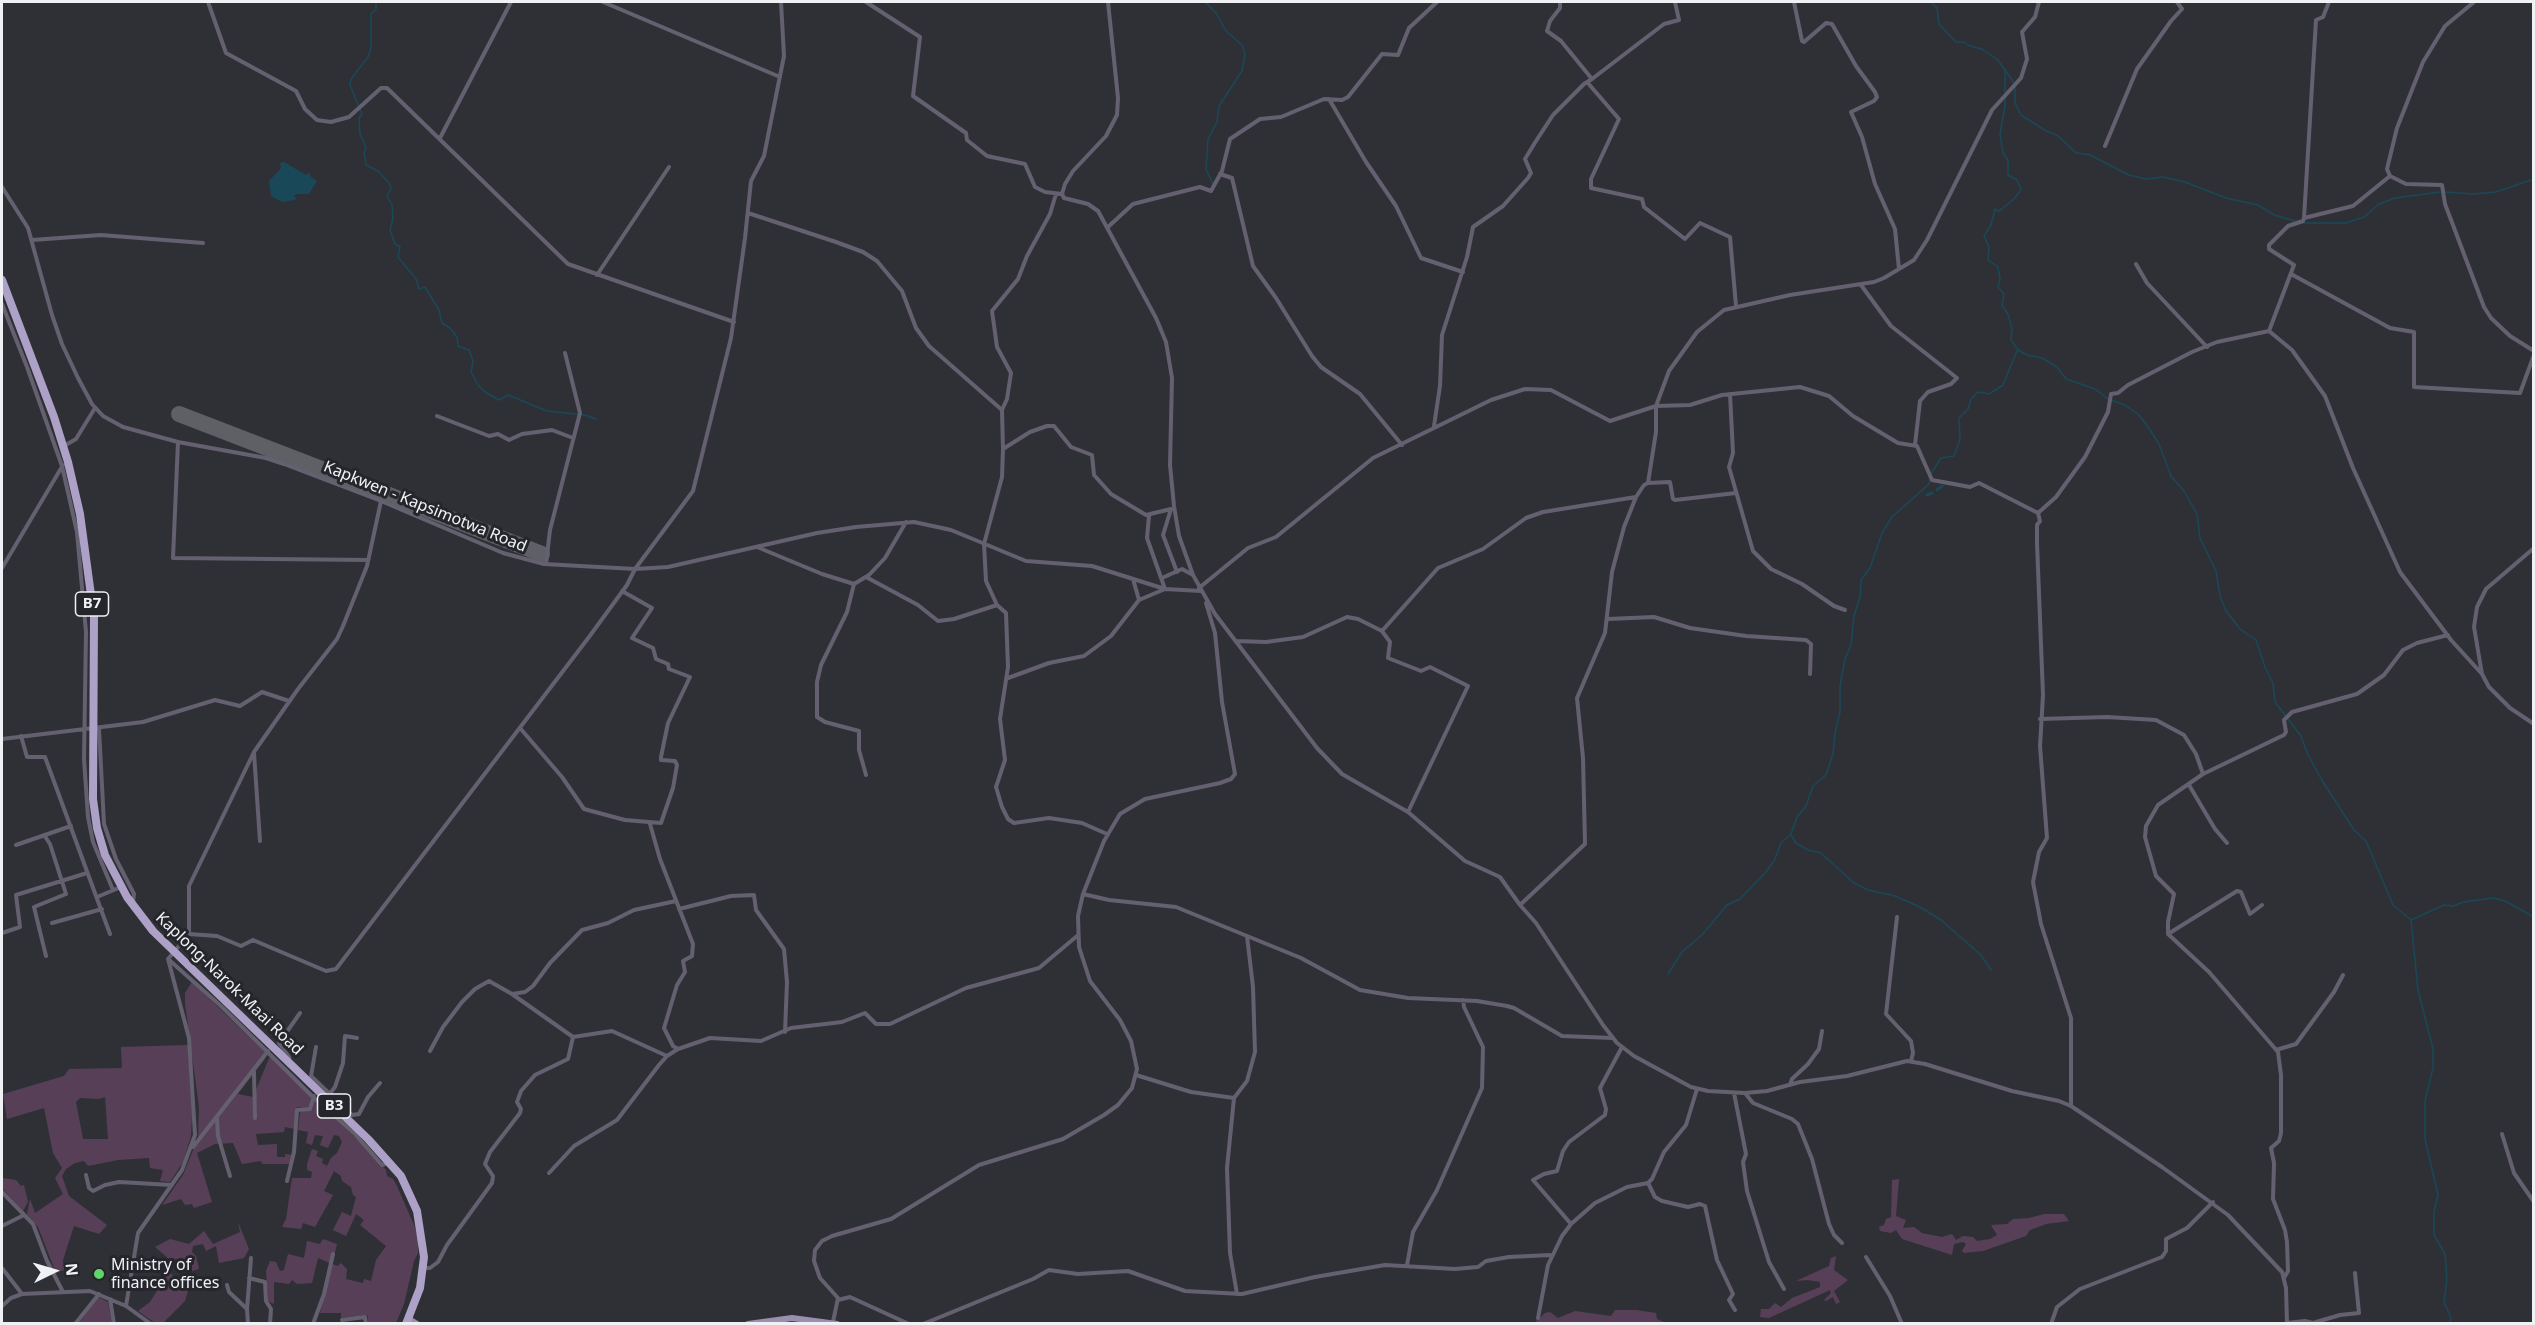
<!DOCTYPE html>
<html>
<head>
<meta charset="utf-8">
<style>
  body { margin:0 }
  #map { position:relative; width:2535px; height:1325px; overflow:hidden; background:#2f3036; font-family:"Noto Sans",sans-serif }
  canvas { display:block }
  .frame { position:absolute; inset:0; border:3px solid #f0f1f5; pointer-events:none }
  .north { position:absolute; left:24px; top:1241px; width:60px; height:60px; -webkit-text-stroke:4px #25262c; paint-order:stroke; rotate:85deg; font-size:16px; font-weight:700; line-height:24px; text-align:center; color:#f0f1f5 }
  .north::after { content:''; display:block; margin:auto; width:21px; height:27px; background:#f0f1f5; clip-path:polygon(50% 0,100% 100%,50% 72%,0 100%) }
</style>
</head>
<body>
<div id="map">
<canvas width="2535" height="1325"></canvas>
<div class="frame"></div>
<div class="north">N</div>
</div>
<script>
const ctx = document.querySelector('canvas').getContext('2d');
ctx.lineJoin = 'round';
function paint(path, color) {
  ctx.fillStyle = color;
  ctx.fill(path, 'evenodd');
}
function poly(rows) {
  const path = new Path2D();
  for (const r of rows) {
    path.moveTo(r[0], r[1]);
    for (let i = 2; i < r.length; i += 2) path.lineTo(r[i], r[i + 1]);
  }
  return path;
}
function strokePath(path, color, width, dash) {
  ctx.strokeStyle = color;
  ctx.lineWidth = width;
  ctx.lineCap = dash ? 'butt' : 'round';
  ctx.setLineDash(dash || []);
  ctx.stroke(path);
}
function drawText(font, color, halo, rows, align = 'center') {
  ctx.font = font + ' "Noto Sans",sans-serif';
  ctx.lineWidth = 6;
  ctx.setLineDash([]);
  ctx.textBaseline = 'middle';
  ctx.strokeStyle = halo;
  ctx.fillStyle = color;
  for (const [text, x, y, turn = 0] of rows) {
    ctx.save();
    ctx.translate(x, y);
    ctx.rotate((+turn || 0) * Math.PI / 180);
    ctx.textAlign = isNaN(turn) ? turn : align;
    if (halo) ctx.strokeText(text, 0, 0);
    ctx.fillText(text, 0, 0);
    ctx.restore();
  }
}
paint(poly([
  [192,982,265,1052,263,1055,265,1059,238,1094,253,1097,270,1056,312,1098,310,1108,297,1107,295,1129,285,1127,284,1132,256,1134,258,1145,277,1144,277,1157,285,1157,285,1154,292,1155,291,1164,262,1164,261,1161,242,1164,233,1143,215,1144,197,1153,212,1202,194,1208,192,1204,185,1205,181,1199,162,1205,183,1175,198,1138,199,1107,185,1003,185,993],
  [188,1045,192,1115,191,1136,183,1162,170,1182,160,1181,163,1170,150,1168,149,1158,118,1160,88,1166,84,1161,75,1163,66,1169,62,1176,69,1196,107,1225,99,1234,74,1226,63,1260,64,1270,56,1273,38,1227,27,1214,30,1199,35,1213,63,1194,55,1178,62,1168,53,1153,44,1108,7,1119,3,1094,64,1076,69,1069,122,1068,121,1047],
  [105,1097,108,1139,83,1139,76,1102,80,1098,99,1099],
  [314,1100,365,1146,386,1170,387,1176,393,1179,397,1186,414,1225,418,1238,418,1253,414,1261,404,1304,396,1323,368,1323,368,1316,366,1315,341,1318,341,1313,320,1313,332,1264,318,1258,312,1283,297,1284,292,1280,289,1284,274,1282,274,1304,268,1301,266,1271,270,1261,276,1262,280,1271,284,1270,288,1254,304,1258,307,1241,320,1244,323,1239,337,1244,332,1264,338,1266,341,1263,347,1269,346,1279,363,1283,364,1279,371,1281,376,1260,386,1246,360,1225,364,1220,356,1214,346,1236,333,1230,342,1212,351,1216,356,1197,353,1195,351,1187,342,1181,341,1176,334,1171,324,1191,333,1195,315,1227,303,1223,301,1229,282,1227,286,1219,292,1178,311,1178,312,1172,307,1170,307,1164,312,1149,318,1151,316,1156,323,1159,322,1163,327,1166,331,1158,337,1153,342,1142,339,1136,334,1135,328,1148,320,1145,323,1136,315,1135,312,1145,306,1143,308,1132,298,1130,300,1112,301,1110,312,1110],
  [2,1178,16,1180,21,1186,24,1185,28,1202,23,1211,2,1188],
  [1899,1179,1896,1216,1906,1220,1903,1228,1914,1227,1922,1233,1942,1237,1952,1234,1956,1240,1963,1236,1973,1237,1977,1241,1990,1239,1997,1235,1991,1225,2007,1224,2013,1219,2029,1218,2044,1214,2064,1214,2069,1221,2046,1224,2030,1230,2026,1236,1983,1251,1964,1253,1962,1251,1966,1244,1963,1242,1954,1244,1952,1255,1902,1239,1896,1230,1891,1233,1880,1231,1879,1227,1884,1225,1886,1219,1891,1217,1892,1180],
  [238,1222,249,1249,244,1258,219,1263,216,1246,206,1251,203,1244,193,1246,192,1252,196,1256,199,1269,192,1271,189,1260,169,1259,155,1247,170,1239,189,1244,204,1231,213,1244,240,1232],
  [1836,1256,1834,1270,1848,1280,1834,1291,1840,1302,1836,1304,1833,1297,1826,1301,1824,1300,1831,1293,1830,1290,1769,1318,1760,1317,1761,1309,1769,1309,1775,1303,1781,1307,1792,1298,1820,1287,1820,1282,1807,1280,1796,1281,1829,1266,1831,1258],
  [169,1270,176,1281,184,1277,186,1283,200,1279,200,1286,189,1288,185,1301,163,1323,155,1323,138,1311,150,1302,160,1286,167,1281,164,1274],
  [98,1297,108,1302,112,1323,78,1324],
  [1615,1310,1636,1310,1656,1313,1657,1319,1666,1323,1534,1323,1545,1313,1550,1312,1558,1318,1575,1311,1611,1316]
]), '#574057');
paint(poly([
  [284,162,306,175,310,172,310,176,317,181,309,194,297,194,294,196,297,199,294,200,282,202,271,196,269,181,281,168,280,163]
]), '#194959');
strokePath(poly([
  [376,2,376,9,371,14,371,48,368,57,351,79,350,85,362,114,359,118,360,134,366,147,364,153,366,165,378,171,389,183,391,189,387,196,392,205,393,218,390,230,395,244,400,247,398,257,416,279,419,289,425,287,439,310,442,323,450,328,457,337,458,346,469,350,473,361,471,372,478,385,485,392,499,400,508,395,547,411,585,415,596,419],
  [1205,2,1216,13,1226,31,1242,45,1245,54,1242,71,1219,106,1217,122,1208,139,1206,169,1213,184],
  [1931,2,1937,8,1939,24,1956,42,1964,42,1970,46,1982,49,1998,60,2014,83],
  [2005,69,2005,106,2000,134,2003,153,2008,160,2008,175,2017,180,2021,190,2014,199,1999,211,1995,209,1991,225,1984,236,1989,247,1988,260,1998,267,2000,279,1998,287,2004,294,2002,306,2008,314,2012,329,2011,340,2018,350,2027,355,2042,358,2057,367,2066,379,2095,389,2108,399,2125,405,2139,415,2148,427,2159,444,2171,476,2184,491,2197,514,2200,538,2216,571,2220,596,2226,611,2240,629,2256,640,2265,667,2273,683,2275,702,2301,736,2308,755,2323,782,2354,830,2366,841,2393,905,2411,920,2418,990,2433,1049,2433,1068,2425,1101,2425,1139,2438,1195,2434,1211,2434,1235,2445,1254,2447,1278,2444,1302,2451,1318,2450,1324],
  [2015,87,2015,103,2021,115,2046,131,2057,135,2076,153,2090,155,2129,175,2146,179,2163,177,2185,182,2226,198,2258,205,2274,215,2295,221],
  [2445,192,2473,194,2496,192,2534,179],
  [2303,223,2346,223,2364,217,2379,204,2395,198,2440,192],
  [1931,474,1941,458,1954,456,1960,440,1959,418,1968,409,1971,399,1978,392,1989,394,2003,385,2017,351],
  [1791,835,1796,843,1808,850,1821,853,1854,883,1868,890,1895,896,1920,907,1941,920,1981,955,1991,970],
  [2411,920,2444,905,2453,906,2464,902,2493,898,2505,901,2534,917],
  [1668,974,1682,952,1703,934,1727,905,1740,899,1765,873,1774,861,1781,843,1791,834,1797,817,1806,806,1813,786,1826,775,1833,754,1835,733,1840,712,1840,686,1845,659,1851,645,1854,616,1860,597,1861,580,1870,568,1882,533,1892,517,1929,484,1930,479]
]), '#194959', 1.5);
strokePath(poly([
  [1937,490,1942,486],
  [1927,495,1932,493]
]), '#194959', 3);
strokePath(poly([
  [179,414,542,554]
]), '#5e6065', 16);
strokePath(poly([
  [208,2,226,53,296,91,305,109,317,120,331,122,349,117,381,88,387,88,568,264,734,322],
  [603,2,780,77],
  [866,2,920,37,913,96,966,133,967,140,987,156,1025,164,1035,187,1045,192,1062,194],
  [1108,2,1118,98,1117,115,1106,136,1073,171,1065,184,1062,194,1064,198,1088,204,1098,211,1156,318,1166,342,1172,378,1170,465,1174,506,1179,536,1193,575,1215,614,1317,748,1342,774,1408,812,1465,861,1500,877,1520,905,1536,923,1603,1025,1617,1043,1634,1056,1691,1087,1708,1091,1745,1093,1767,1091,1800,1082,1847,1076,1907,1061,1925,1064,2012,1091,2059,1101,2071,1106,2162,1167,2228,1215,2282,1272,2286,1288,2287,1324],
  [1794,2,1802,41,1804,42,1826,23,1832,24,1856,66,1875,92,1877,97,1874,101,1851,112,1862,137,1875,184,1895,229,1899,269],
  [2474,2,2445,26,2423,62,2397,128,2387,169,2390,176,2406,184,2442,185,2445,204,2484,307,2491,318,2510,336,2534,351],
  [1592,79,1664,24,1679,20,1675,2],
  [1587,82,1619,119,1591,179,1591,188,1642,199,1644,207,1685,239,1700,223,1730,237,1736,306],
  [1329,99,1366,162,1396,206,1421,258,1463,272],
  [440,138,511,2],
  [2105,146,2137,69,2171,21,2182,9,2177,2],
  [1220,174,1232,178,1253,266,1276,298,1312,356,1321,367,1360,394,1402,445],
  [2,187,28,228,52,315,62,344,78,378,92,404,103,416,123,427,178,442,266,458,284,464,381,501,503,553,544,564,635,569,668,567,817,533,856,527,914,522,951,530,1026,561,1092,566,1165,589,1201,591],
  [748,213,836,242,863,252,877,261,902,291,916,328,929,346,1002,410,1003,449],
  [2304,218,2316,20,2323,17,2329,2],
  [1108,227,1133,204,1200,187,1211,191,1222,171,1230,139,1260,119,1281,117,1324,99,1342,100,1348,97,1382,54,1398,55,1409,28,1437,2],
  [32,240,101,235,203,243],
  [2136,264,2147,283,2207,347],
  [2291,274,2390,328,2414,332,2414,387,2520,393,2534,355],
  [597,275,669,167],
  [1861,285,1891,326,1957,378,1951,384,1928,392,1920,401,1915,445],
  [2,304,27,367,62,466,77,532,86,632,84,759,88,817,93,842,113,890],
  [2269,331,2292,350,2325,396,2353,468,2400,572,2451,640,2482,674],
  [2269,331,2294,265,2269,249,2269,245,2288,226,2303,221,2304,218,2353,206,2390,176],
  [1730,394,1733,453,1729,467,1753,551,1771,569,1802,584,1834,606,1845,610],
  [1002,410,1007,399,1011,373,997,347,992,311,1018,279,1027,256,1050,214,1056,194],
  [437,416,489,436,498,434,509,440,522,434,552,430,573,438],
  [1434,426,1440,386,1442,335,1467,257,1473,227,1503,206,1528,178,1531,173,1525,159,1536,141,1553,115,1584,84,1592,79,1561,41,1547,31,1550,21,1560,8,1560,2],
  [178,442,173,558,368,560],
  [64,446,76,439,95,408],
  [1648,483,1670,482,1673,499,1675,500,1736,493],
  [1171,509,1163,535,1177,572],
  [2038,513,2040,521,2037,525,2037,543,2043,695,2040,746,2047,838,2039,852,2033,882,2041,924,2071,1018,2071,1106],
  [2038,513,2056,497,2085,457,2108,412,2111,394,2118,393,2128,385,2192,352,2217,342,2269,331],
  [757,547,822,574,854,584],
  [2534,548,2486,589,2477,607,2474,627,2482,674,2489,687,2510,708,2534,724],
  [546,564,550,530,580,413,565,353],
  [2,568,63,465],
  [866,577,918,605,938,621,954,619,997,605,986,581,984,544,1002,477,1003,449,1030,432,1047,426,1054,426,1071,447,1092,455,1094,475,1111,494,1146,515,1171,509],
  [1162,578,1182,569,1193,575],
  [1133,579,1139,600],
  [1199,588,1248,548,1276,537,1373,458,1491,400,1525,389,1551,390,1610,421,1656,406,1690,405,1722,395,1800,387,1829,396,1853,416,1898,443,1917,446,1932,480,1970,487,1979,483,2038,513],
  [997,605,1006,613,1008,667,1000,719,1005,760,996,787,1002,807,1008,819,1014,823,1049,818,1082,823,1107,834],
  [1608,619,1654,617,1690,628,1746,636,1806,640,1811,644,1810,674],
  [1382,631,1390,642,1388,658,1421,671,1430,667,1468,686,1408,812],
  [1236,641,1266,642,1303,637,1347,617,1358,619,1382,631,1438,568,1483,549,1526,518,1543,512,1636,497],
  [1008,678,1049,663,1084,656,1111,636,1139,600,1165,589,1147,538,1149,516],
  [2040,719,2107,717,2156,720,2184,735,2196,754,2203,774,2158,805,2146,826,2145,837,2156,876,2174,894,2168,922,2168,934,2209,972,2278,1052,2281,1075,2281,1133,2279,1141,2271,1148,2274,1163,2273,1199,2285,1230,2287,1242,2288,1271,2284,1278],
  [99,728,104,824,116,859,134,894,133,902],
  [520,728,562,777,584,809,625,820,661,823,673,788,677,765,675,761,661,760,661,757,668,723,690,677,669,669,668,664,656,659,653,648,632,638,652,608,622,591],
  [21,736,27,757,45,757,110,934],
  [2,739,143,722,215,700,240,706,262,692,289,701],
  [254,753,260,841],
  [2203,774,2284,735,2286,732,2284,720,2292,712,2357,694,2384,675,2403,650,2417,643,2448,635],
  [866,775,859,750,859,731,825,722,817,717,817,682,821,665,847,612,854,584,869,575,885,558,906,522],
  [2189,785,2215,829,2227,843],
  [650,824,660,859,693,944,692,956,683,961,685,972,677,985,664,1028,673,1046,678,1049],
  [44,835,50,844,66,894,34,907,46,956],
  [16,845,71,826],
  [1083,894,1109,900,1176,907,1301,958,1360,990,1408,998,1477,1001,1507,1006,1514,1008,1562,1036,1613,1038],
  [97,897,121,887],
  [1520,905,1585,844,1583,758,1577,698,1605,633,1612,572,1624,527,1636,497,1644,485,1648,483,1656,432,1656,406,1669,371,1697,332,1724,310,1790,295,1874,282,1884,278,1914,260,1927,240,1992,110,2021,78,2027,59,2022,32,2035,17,2039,2],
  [679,909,731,896,754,895,756,910,784,949,787,982,785,1032],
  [1897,917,1886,1014,1911,1041,1913,1053,1911,1061],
  [52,923,102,909],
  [2,933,20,927,16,895,87,873],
  [189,934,217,936,241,946,253,940,326,971,336,969,589,637,627,585,635,569,693,491,731,338,745,238,751,181,764,156,784,56,781,2],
  [2168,934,2237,891,2241,892,2250,914,2262,905],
  [168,959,222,1007,313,1097,355,1134,382,1165,388,1163],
  [512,994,525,992,533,986,550,963,582,930,608,923,634,910,676,901],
  [573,1037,612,1031,667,1056],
  [316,1047,311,1076,352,1115,359,1114,368,1097,380,1083],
  [2276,1050,2296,1044,2334,992,2343,975],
  [430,1051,443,1027,462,1002,475,989,489,981,512,994,573,1037],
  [290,1063,289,1057,279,1043,300,1013],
  [254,1072,255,1118],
  [1136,1075,1191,1092,1234,1098],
  [1790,1085,1792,1079,1808,1064,1819,1049,1822,1031],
  [1734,1093,1746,1154,1743,1162,1747,1191,1769,1262,1784,1289],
  [1745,1093,1753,1103,1792,1119,1798,1124,1812,1159,1829,1224,1834,1235,1842,1243],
  [328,1096,335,1087,343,1063,345,1036,357,1038],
  [217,1119,218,1136,230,1176],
  [2502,1134,2514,1173,2534,1202],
  [193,1147,268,1051],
  [549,1173,574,1146,617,1120,659,1065,667,1056,678,1049,710,1038,761,1041,791,1028,842,1022,865,1013,876,1024,890,1024,966,988,1039,968,1077,936],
  [86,1175,89,1188,93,1191,105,1185,119,1182,172,1185],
  [287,1181,294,1152,297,1110,310,1109,314,1096],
  [1648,1183,1655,1197,1662,1201,1688,1207,1700,1204,1705,1206,1717,1260,1733,1294,1729,1300,1735,1310],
  [2,1192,33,1224,47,1261,63,1292],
  [1571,1224,1533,1180,1544,1174,1557,1171,1563,1151,1569,1142,1605,1115,1606,1109,1600,1088,1622,1047],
  [2,1226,24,1215],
  [1866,1257,1890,1296,1902,1324],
  [1407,1265,1413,1232,1437,1190,1482,1088,1483,1047,1464,1007,1463,1000],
  [2,1268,22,1294],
  [423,1268,430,1268,438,1262,447,1245,492,1183,493,1176,485,1164,490,1152,520,1113,521,1109,517,1102,521,1091,535,1075,568,1059,573,1037],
  [249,1278,265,1282,266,1301,271,1309,270,1324],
  [227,1285,229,1292,247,1309,248,1324],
  [1237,1294,1230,1253,1227,1168,1234,1098,1247,1081,1255,1052,1253,987,1247,936],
  [110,1299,114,1324],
  [838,1300,850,1297,909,1324],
  [2,1306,11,1298,22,1294,90,1291,126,1306,151,1324],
  [126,1306,138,1233,182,1170,195,1135,189,1038,168,959,189,934,189,886,254,752,298,689,337,639,343,626,367,566,381,501],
  [247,1309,251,1258],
  [1538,1318,1548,1265,1562,1236,1571,1224,1595,1203,1627,1187,1648,1183,1652,1179,1664,1152,1686,1125,1697,1089],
  [342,1320,365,1317,366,1324],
  [833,1322,838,1298,820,1278,814,1261,815,1250,822,1241,832,1236,891,1219,979,1165,1063,1139,1104,1115,1118,1105,1132,1088,1137,1069,1131,1041,1120,1020,1090,981,1079,947,1078,916,1083,894,1104,841,1120,814,1145,799,1220,783,1231,779,1235,774,1222,702,1215,633,1206,603],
  [2287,1323,2305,1321,2313,1323,2340,1315,2359,1313,2355,1273],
  [75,1324,99,1294],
  [313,1324,324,1294,333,1254],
  [923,1324,1033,1279,1049,1270,1078,1274,1128,1271,1185,1291,1242,1294,1315,1277,1385,1265,1455,1269,1478,1267,1486,1261,1509,1257,1550,1255],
  [2051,1324,2057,1307,2080,1289,2162,1257,2166,1251,2166,1239,2187,1228,2213,1202]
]), '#656070', 4);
strokePath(poly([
  [409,1319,417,1324],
  [748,1324,792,1318,837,1324]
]), '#9a8faf', 6);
strokePath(poly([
  [2,280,54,417,68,462,80,514,94,617,93,799,97,828,105,855,127,897,153,931,368,1139,401,1176,417,1211,424,1257,420,1288,406,1324]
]), '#aea1c8', 8);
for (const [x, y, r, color] of [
  [99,1274,6,"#5fd56b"]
]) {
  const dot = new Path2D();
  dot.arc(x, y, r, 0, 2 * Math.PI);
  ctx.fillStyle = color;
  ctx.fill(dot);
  strokePath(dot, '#25262c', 2);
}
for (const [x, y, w] of [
  [92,604,33],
  [334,1106,33]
]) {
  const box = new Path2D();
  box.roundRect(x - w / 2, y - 12, w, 24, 4.5);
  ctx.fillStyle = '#25262c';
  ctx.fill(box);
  strokePath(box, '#f0f1f5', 1.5);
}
drawText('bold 15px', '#f0f1f5', null, [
  ["B7",92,604],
  ["B3",334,1106]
]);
drawText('16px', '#f0f1f5', '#25262c', [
  ["Kapkwen - Kapsimotwa Road",425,507,22],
  ["Kaplong-Narok-Maai Road",229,984,44]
]);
drawText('16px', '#f0f1f5', '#25262c', [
  ["Ministry of",111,1265],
  ["finance offices",111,1283]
], 'left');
</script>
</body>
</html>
